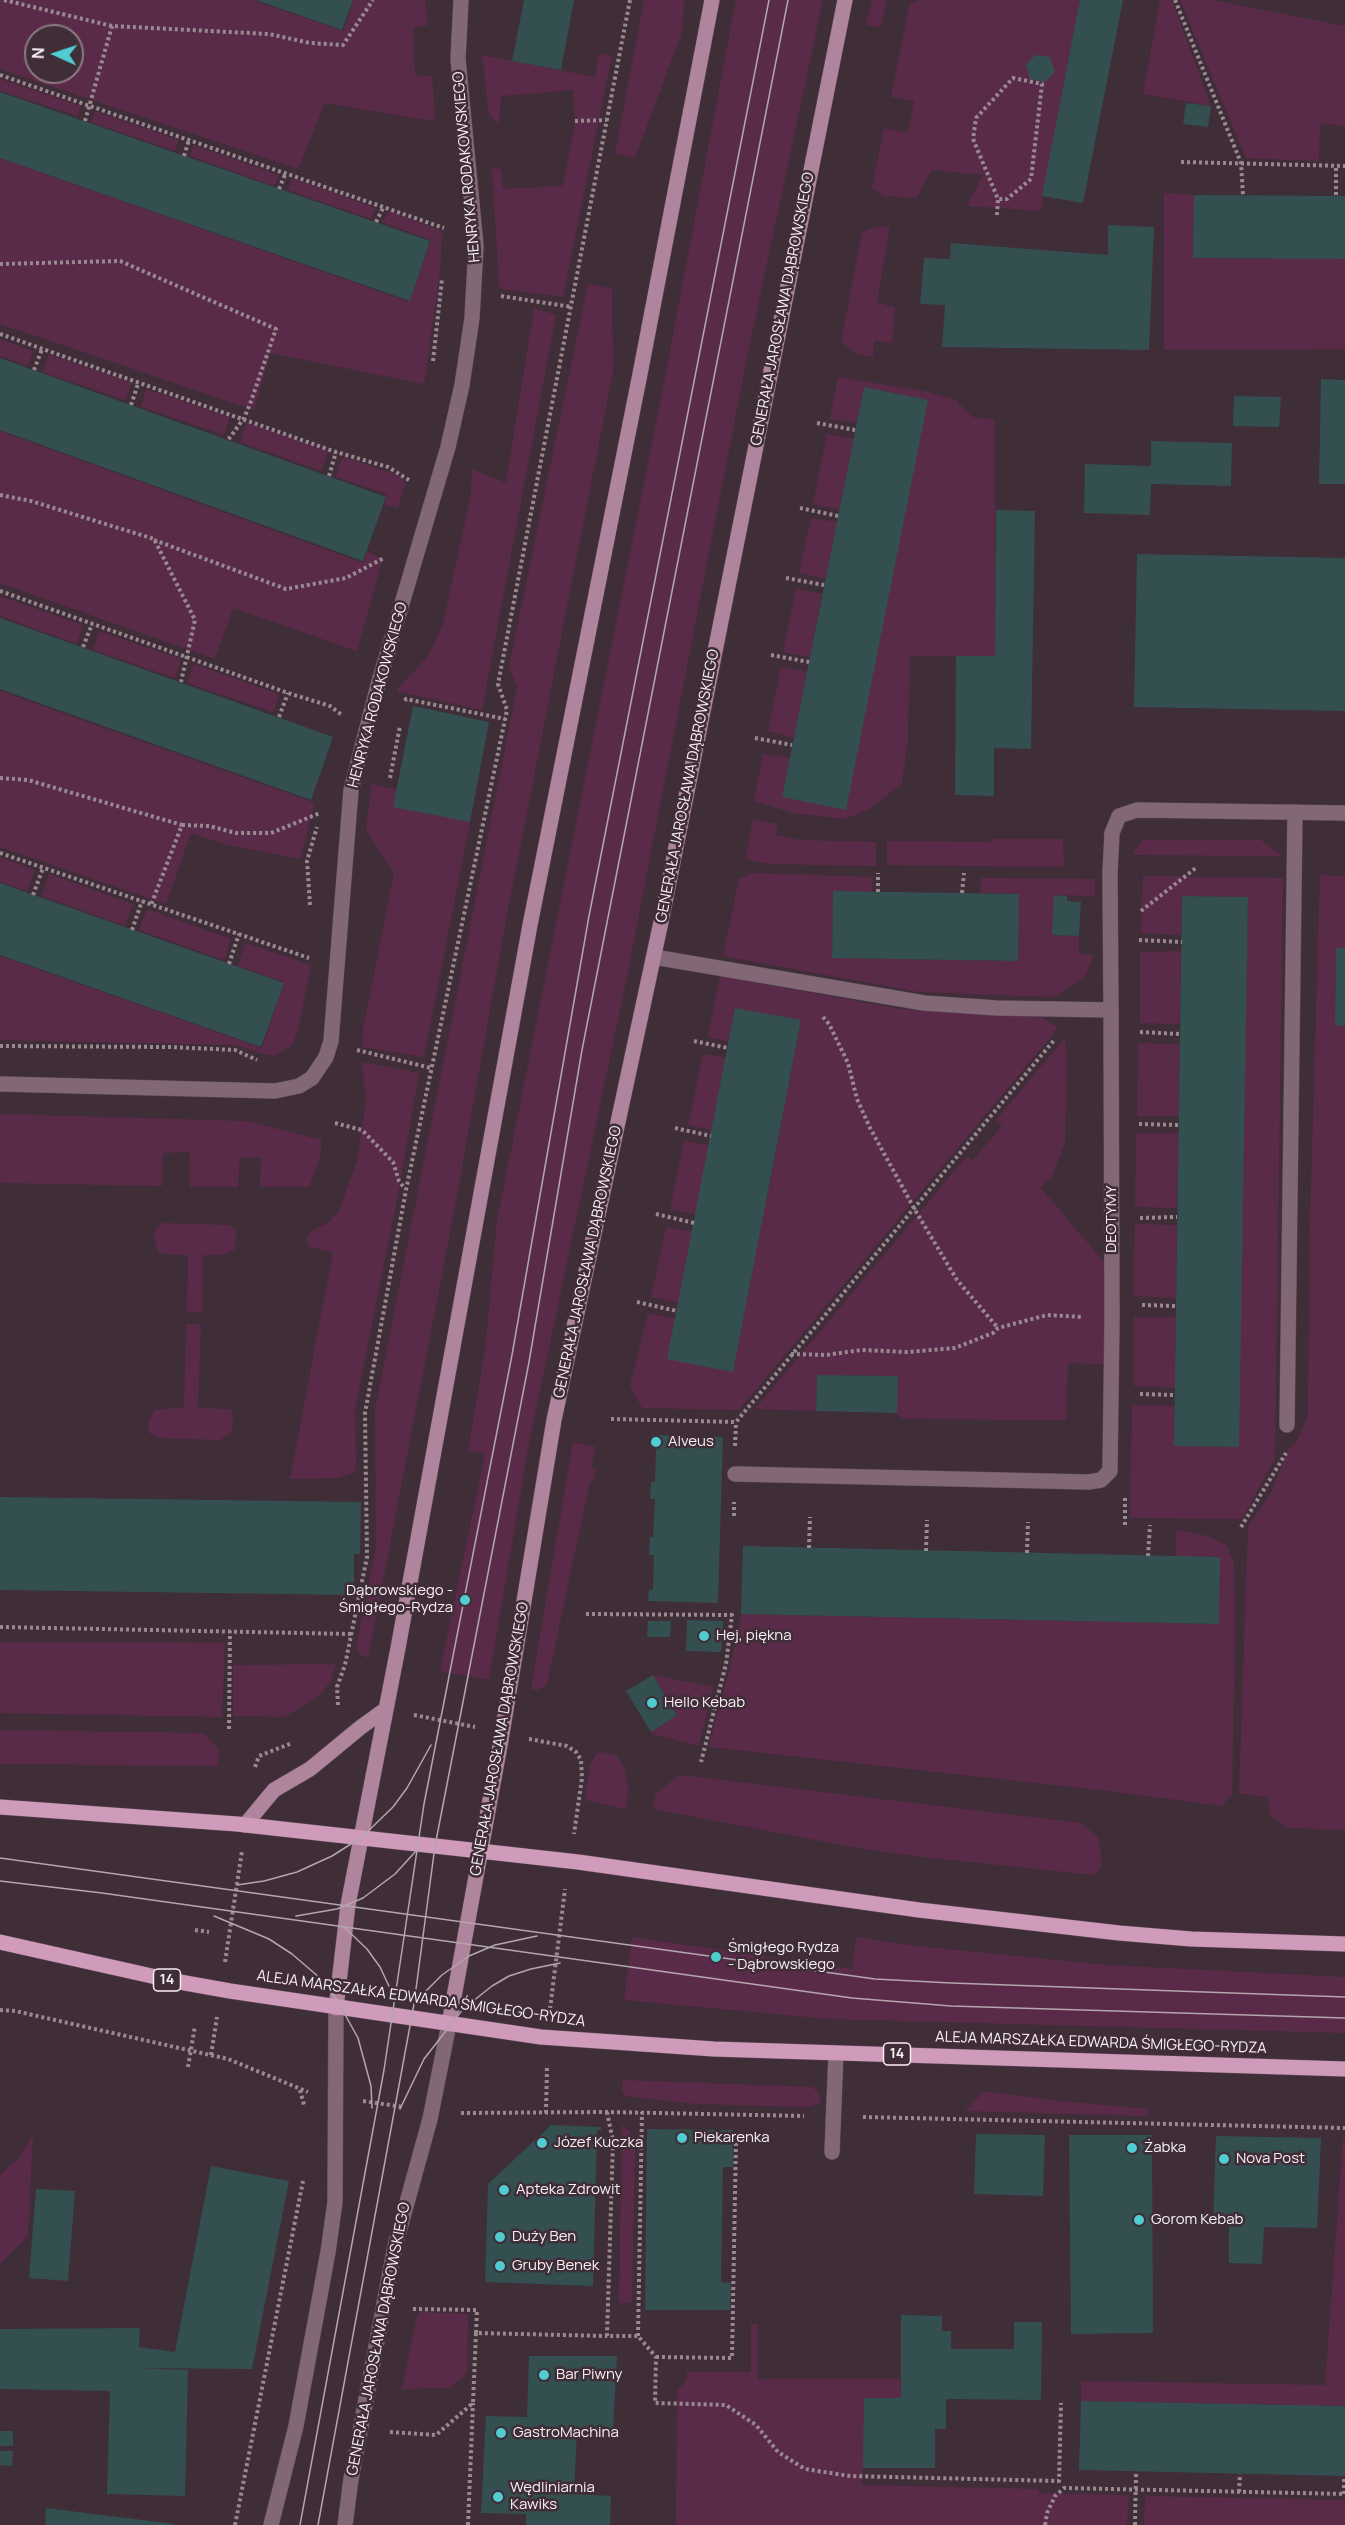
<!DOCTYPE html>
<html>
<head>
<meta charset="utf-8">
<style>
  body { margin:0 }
  #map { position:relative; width:1345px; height:2525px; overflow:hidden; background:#3f2d38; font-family:Manrope,sans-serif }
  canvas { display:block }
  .north { position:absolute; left:24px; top:24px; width:60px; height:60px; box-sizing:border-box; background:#3f2d38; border:2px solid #8a7a83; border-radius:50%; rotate:273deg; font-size:16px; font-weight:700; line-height:24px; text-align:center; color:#faeef4 }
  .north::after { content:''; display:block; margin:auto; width:21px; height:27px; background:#51ccd1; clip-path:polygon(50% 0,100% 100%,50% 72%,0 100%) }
</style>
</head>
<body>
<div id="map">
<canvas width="1345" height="2525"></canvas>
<div class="north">N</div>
</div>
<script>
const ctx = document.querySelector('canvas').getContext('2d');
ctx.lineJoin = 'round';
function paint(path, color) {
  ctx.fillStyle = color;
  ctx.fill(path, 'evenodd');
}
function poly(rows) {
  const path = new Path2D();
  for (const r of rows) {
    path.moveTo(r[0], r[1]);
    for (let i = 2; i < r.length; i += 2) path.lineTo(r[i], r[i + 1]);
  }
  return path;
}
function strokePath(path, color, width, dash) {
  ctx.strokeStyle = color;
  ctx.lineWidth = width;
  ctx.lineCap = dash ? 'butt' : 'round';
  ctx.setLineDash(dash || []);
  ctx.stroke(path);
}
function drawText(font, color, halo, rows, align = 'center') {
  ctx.font = font + ' Manrope,sans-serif';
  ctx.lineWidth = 5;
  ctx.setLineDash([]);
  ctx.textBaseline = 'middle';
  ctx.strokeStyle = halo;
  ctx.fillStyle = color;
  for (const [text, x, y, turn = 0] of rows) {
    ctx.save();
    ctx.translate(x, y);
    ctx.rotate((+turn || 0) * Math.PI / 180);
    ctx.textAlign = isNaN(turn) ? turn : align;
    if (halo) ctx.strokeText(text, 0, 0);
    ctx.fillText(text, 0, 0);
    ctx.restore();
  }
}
paint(poly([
  [0,0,252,0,343,31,354,0,425,0,428,25,413,28,415,75,432,76,435,119,432,121,325,103,298,169,0,69],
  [36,36,72,36,72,72,36,72],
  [644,0,685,0,681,35,635,158,615,154],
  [736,0,823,0,747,357,625,986,528,1448,489,1680,440,1671,485,1454,468,1450,485,1351,497,1221,665,377],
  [872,0,886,0,881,27,866,25],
  [920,0,1080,0,1041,211,967,206,983,175,932,170,916,198,884,196,872,188,884,128,908,133,914,101,891,97,910,3],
  [1160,0,1172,0,1211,106,1143,94],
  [1180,0,1212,0,1345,26,1345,126,1320,123,1319,161,1246,158],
  [599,53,612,56,563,297,502,289,499,286,492,169,501,169,503,189,563,186,575,121,573,90,501,96,499,124,489,115,482,55,595,77],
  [0,79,81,106,78,116,0,91],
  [95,111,179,140,175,151,91,122],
  [194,145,279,175,274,186,190,156],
  [0,158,409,302,431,240,382,222,389,211,442,231,440,273,424,384,270,353,254,410,0,324],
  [292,178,376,208,371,219,288,190],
  [1164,193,1194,195,1194,258,1345,259,1345,349,1164,350],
  [876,227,890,227,877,302,895,308,892,343,874,341,873,357,857,354,841,342,862,232],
  [588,283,612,289,613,371,506,920,454,1212,368,1658,361,1655,356,1648,376,1547,375,1410,517,688,509,666],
  [534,308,556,315,482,710,396,691,428,656,443,624,471,493,472,469,506,483],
  [0,339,33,351,28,366,0,356],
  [49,354,132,383,125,400,42,372],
  [838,377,929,392,956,400,972,417,995,420,995,656,910,656,908,738,902,784,867,810,845,819,793,813,754,801,763,754,790,758,782,797,846,809,928,400,864,387,857,423,830,419],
  [146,389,230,417,224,435,141,407],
  [246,422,328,451,321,471,240,442],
  [0,431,363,563,367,552,383,558,357,651,233,608,215,659,0,583],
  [827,434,854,439,840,510,813,504],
  [345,457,402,477,405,484,398,508,385,505,387,494,336,477,341,460],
  [811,518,837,522,826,579,799,573],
  [796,589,822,594,810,657,783,652],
  [0,596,83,625,77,644,0,616],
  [99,631,181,659,175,678,93,650],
  [194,664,279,694,273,712,187,683],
  [781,667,807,672,794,738,768,731],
  [0,691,315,803,300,859,228,845,191,833,166,904,0,847],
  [372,784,397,790,393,807,470,822,424,1057,363,1047,363,1029,394,873,366,830],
  [753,819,777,824,776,835,800,840,876,842,876,866,768,864,746,859],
  [991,839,1063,839,1064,867,887,865,887,841,991,842],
  [1142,840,1261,840,1282,856,1132,855],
  [0,857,35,870,27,891,0,882],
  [752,873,873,877,872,892,833,892,832,958,1018,961,1019,894,980,893,981,878,1095,879,1095,896,1055,895,1052,935,1079,936,1079,954,1094,955,1085,977,1054,997,919,992,723,956,739,879],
  [49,874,133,904,125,926,42,896],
  [1320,875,1345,876,1345,948,1336,948,1335,1025,1345,1026,1345,1830,1287,1828,1270,1815,1268,1798,1239,1793,1248,1526,1272,1491,1288,1450,1297,1441,1308,1416,1310,1222],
  [1143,876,1283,878,1275,1458,1242,1519,1130,1518,1132,1405,1174,1406,1174,1446,1238,1447,1248,897,1182,896,1181,935,1141,933],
  [147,909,231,939,224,960,139,930],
  [245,943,311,965,300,1022,293,1044,276,1056,263,1054,237,1045,0,1040,0,956,262,1048,284,982,238,966],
  [1181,951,1180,1024,1140,1023,1140,952],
  [720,976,900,1009,1040,1016,1058,1028,739,1410,642,1408,630,1386,648,1313,676,1319,733,1371,801,1021,736,1008,729,1042,708,1037],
  [1065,1038,1067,1059,1065,1142,1052,1177,1040,1187,1104,1262,1104,1364,1068,1363,1066,1420,903,1419,897,1413,897,1376,817,1375,816,1411,755,1409,966,1157,973,1160,1002,1126,996,1120],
  [1138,1043,1180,1044,1179,1116,1137,1116],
  [703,1054,726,1058,712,1130,688,1125],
  [362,1062,419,1073,398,1195,355,1409,356,1468,353,1473,337,1478,290,1479,333,1252,309,1247,307,1237,312,1231,329,1222,339,1211,357,1161,366,1100],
  [0,1114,247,1121,321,1140,321,1154,309,1187,260,1187,261,1158,240,1157,238,1187,190,1187,190,1152,163,1153,162,1186,0,1183],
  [1136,1133,1178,1133,1177,1208,1135,1207],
  [684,1141,709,1145,696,1214,670,1210],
  [162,1223,228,1225,236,1229,235,1250,223,1255,203,1255,202,1313,187,1311,188,1255,172,1255,158,1252,153,1232],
  [1135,1224,1177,1225,1176,1298,1133,1296],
  [666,1227,693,1232,679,1303,651,1297],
  [1134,1317,1176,1317,1175,1388,1134,1386],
  [186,1324,201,1324,198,1408,231,1409,233,1420,231,1433,220,1440,161,1438,149,1433,148,1422,155,1410,184,1407],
  [573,1442,596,1447,591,1467,596,1469,593,1482,590,1481,547,1684,538,1690,531,1689],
  [1176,1531,1183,1531,1208,1536,1226,1545,1234,1562,1235,1634,1232,1794,1222,1806,1108,1791,710,1747,710,1741,732,1660,741,1614,1218,1624,1176,1556],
  [0,1642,225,1643,222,1717,0,1713],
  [336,1664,331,1681,320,1695,285,1717,233,1716,233,1665],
  [653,1675,713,1687,699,1746,653,1734,651,1732,677,1715],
  [0,1730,203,1733,219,1749,218,1766,0,1764],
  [602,1752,617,1756,625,1770,628,1789,626,1809,585,1800,590,1765,596,1754],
  [680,1775,1082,1823,1098,1837,1101,1853,1101,1868,1094,1875,922,1857,863,1849,653,1809,656,1793],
  [632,1937,852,1969,856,1937,916,1946,1107,1965,1345,1977,1345,2033,829,2019,624,2000],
  [623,2080,813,2087,819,2095,821,2103,807,2107,697,2104,657,2100,625,2096,622,2090],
  [984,2091,1060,2101,1148,2109,1147,2116,965,2111],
  [622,2124,633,2136,635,2142,632,2303,619,2303],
  [33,2134,28,2236,0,2264,0,2175,18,2159],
  [1343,2139,1345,2140,1345,2406,1081,2401,1081,2381,1325,2385],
  [421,2312,468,2314,467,2373,450,2388,402,2389,417,2316],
  [751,2324,758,2324,758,2379,900,2379,901,2398,863,2468,862,2485,1038,2489,1039,2493,1129,2495,1127,2525,676,2525,677,2391,687,2380,687,2372,751,2372],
  [1145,2496,1345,2500,1345,2525,1144,2525]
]), '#5a2b49');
paint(poly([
  [256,0,353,0,342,30],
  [524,0,574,0,561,70,512,61],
  [1080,0,1123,0,1083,203,1042,196],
  [1035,55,1050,57,1055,72,1045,82,1030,79,1026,65],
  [0,92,430,241,410,301,0,158],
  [1186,103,1211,106,1208,127,1183,124],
  [1194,195,1345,196,1345,259,1193,258],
  [1108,225,1154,227,1149,350,942,347,945,305,920,304,924,258,950,259,951,243,1108,255],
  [0,358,386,497,363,561,0,430],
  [1321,379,1345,380,1345,484,1319,484],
  [864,387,928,400,846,810,782,797],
  [1234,396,1281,397,1279,427,1233,426],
  [1151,441,1232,443,1231,486,1151,484,1150,515,1084,513,1085,464,1151,466],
  [996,510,1035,511,1031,749,994,748,994,796,955,795,956,656,995,656],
  [1137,554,1345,558,1345,711,1134,707],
  [0,618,333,737,311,800,0,689],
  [413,706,489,722,470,822,393,807],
  [0,883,284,983,261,1047,0,955],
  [833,891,1019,894,1018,961,832,958],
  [1054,895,1067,896,1067,901,1081,902,1079,936,1052,935],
  [1182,896,1248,897,1239,1447,1174,1446],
  [1336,948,1345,948,1345,1026,1335,1025],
  [735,1008,801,1020,733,1372,667,1359],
  [817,1375,898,1376,897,1413,816,1411],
  [652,1435,723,1437,718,1603,648,1601,649,1590,653,1589,654,1555,649,1555,650,1537,653,1537,655,1499,650,1499,651,1482,655,1482,656,1447,652,1447],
  [0,1497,361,1502,360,1554,354,1554,354,1595,0,1590],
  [743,1546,1220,1557,1219,1624,741,1614],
  [687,1620,723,1621,721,1652,686,1651],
  [648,1621,671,1621,670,1637,647,1637],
  [653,1675,677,1715,651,1732,626,1691],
  [551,2125,601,2127,601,2130,597,2130,593,2286,485,2282,488,2184],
  [647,2129,733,2130,733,2167,723,2167,721,2282,731,2283,730,2310,645,2310],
  [976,2134,1045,2135,1043,2196,974,2194],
  [1069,2135,1152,2135,1153,2333,1071,2334],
  [1216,2136,1321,2138,1317,2228,1264,2227,1262,2264,1229,2263,1229,2225,1213,2224],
  [211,2166,289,2181,252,2369,137,2368,188,2370,185,2496,107,2494,110,2391,0,2389,0,2329,140,2328,139,2347,175,2352],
  [36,2189,75,2191,68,2281,29,2278],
  [901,2315,942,2316,942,2331,951,2331,951,2349,1014,2349,1014,2322,1042,2322,1041,2400,946,2399,946,2429,935,2429,935,2468,863,2468,864,2398,901,2398],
  [529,2356,617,2356,613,2430,577,2429,574,2494,611,2496,610,2525,526,2525,526,2514,481,2513,486,2416,527,2417],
  [1081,2401,1345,2406,1345,2476,1079,2470],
  [0,2431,13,2431,13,2446,0,2446],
  [0,2451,13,2451,12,2466,0,2465],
  [46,2508,175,2524,175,2525,45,2525]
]), '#344f50');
const service = poly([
  [654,957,924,1003,997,1008,1111,1010,1112,1319,1110,1471,1101,1480,1089,1482,735,1474],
  [1287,1425,1295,812],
  [832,2152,836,2053]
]);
const minor = poly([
  [1111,1010,1110,873,1112,833,1119,816,1137,810,1345,813],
  [0,1084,275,1091,299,1086,312,1078,326,1057,331,1041,351,790,378,685,448,447,462,385,472,318,476,246,458,59,461,0]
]);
const tertiary = poly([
  [271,2525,296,2426,328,2252,335,2202,336,2008],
  [345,2525,351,2479,395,2246,430,2119,449,2024]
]);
const secondary = poly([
  [245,1825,274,1790,310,1769,361,1727,386,1709],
  [336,2008,348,1905,398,1648,530,925,640,374,712,0],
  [449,2024,501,1740,554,1420,661,922,845,0]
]);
const primary = poly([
  [0,1807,237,1824,435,1846,578,1862,919,1910,1119,1933,1191,1939,1345,1944],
  [0,1942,174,1981,230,1991,541,2037,714,2049,1345,2069]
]);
strokePath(service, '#5d4c56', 16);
strokePath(minor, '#5d4c56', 16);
strokePath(tertiary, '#5d4c56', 16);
strokePath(secondary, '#5d4c56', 16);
strokePath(primary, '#5d4c56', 16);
strokePath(poly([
  [4,0,112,26,269,34,310,43,343,45,373,0],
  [1175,0,1241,163,1243,195],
  [0,75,444,228],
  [85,121,112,26],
  [575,121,607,120],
  [184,156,189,140],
  [1181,162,1345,166],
  [279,189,286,172],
  [1336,195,1336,166],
  [997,215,998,199,973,139,976,118,1013,78,1042,84,1031,179,1007,199,998,199],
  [376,222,384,206],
  [0,264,120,261,276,329,250,404,244,418,228,440],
  [501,296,572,307],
  [0,334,336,452,388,467,409,480],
  [433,361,442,279],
  [34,370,42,349],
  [131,405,138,384],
  [817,423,855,430],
  [329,476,336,452],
  [0,495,31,501,154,539,195,620,181,682],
  [800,508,838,516],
  [154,540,286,589,346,578,384,558],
  [786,578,824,585],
  [0,591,288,693,330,706,342,715],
  [83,647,92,624],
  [771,655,809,662],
  [405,701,406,699,505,719],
  [279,717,288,693],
  [755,738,792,745],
  [0,778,28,780,182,825,151,905],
  [390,778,400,726],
  [182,825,209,826,236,833,271,833,320,813],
  [0,853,309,958],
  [878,892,878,873],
  [962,893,964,873],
  [33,895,43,868],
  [310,905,307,861,317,827],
  [1141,911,1197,867],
  [132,930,142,901],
  [1139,940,1182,942],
  [229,964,239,934],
  [823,1017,829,1024,848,1063,857,1099,870,1128,915,1210,957,1280,998,1328],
  [1140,1032,1180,1034],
  [694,1041,728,1048],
  [0,1046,170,1047,235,1050,257,1060],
  [357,1050,431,1068],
  [335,1123,362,1130,393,1162,399,1181,405,1189],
  [1139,1124,1179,1125],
  [675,1128,711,1136],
  [656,1214,694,1223],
  [1140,1218,1177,1217],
  [637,1302,677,1311],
  [1142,1305,1175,1306],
  [791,1354,826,1355,861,1350,907,1352,955,1348,993,1333,998,1328,1047,1315,1083,1317],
  [1140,1394,1174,1395],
  [611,1419,736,1422,1055,1039],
  [735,1446,736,1422],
  [734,1516,734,1502],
  [1125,1525,1125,1498],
  [1241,1527,1286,1453],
  [809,1548,810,1517],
  [926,1551,927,1520],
  [1027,1553,1028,1522],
  [1148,1556,1150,1525],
  [586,1614,732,1615,726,1664,701,1762],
  [0,1627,351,1634],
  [338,1705,337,1687,345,1665,367,1557,365,1413,406,1190,507,710,498,684,630,0],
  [414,1715,475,1727],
  [229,1729,230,1631],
  [529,1739,567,1746,576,1752,581,1760,582,1778,574,1834],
  [255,1767,259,1756,292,1743],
  [195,1930,209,1932],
  [225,1962,242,1851],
  [550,2009,565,1889],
  [0,2010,15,2011,228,2059,308,2092],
  [211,2055,217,2017],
  [188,2067,195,2026],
  [300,2090,304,2105],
  [363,2101,403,2107],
  [607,2112,613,2141,607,2336,638,2336,656,2357,655,2403,726,2405,756,2425,778,2452,805,2469,850,2476,1059,2481,1061,2403],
  [461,2113,607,2112,804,2116],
  [546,2113,547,2065],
  [863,2117,1345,2128],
  [413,2309,477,2310,476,2333],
  [638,2336,642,2112],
  [656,2357,732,2358,736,2140],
  [390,2432,436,2435,473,2403,476,2333,607,2336],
  [1239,2492,1240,2474],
  [1344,2494,1344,2476],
  [235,2525,303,2181],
  [468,2525,473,2403],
  [1045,2525,1047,2513,1055,2496,1064,2488,1345,2494],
  [1135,2525,1136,2472]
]), '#998a92', 4, [3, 3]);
strokePath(service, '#826777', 15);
strokePath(minor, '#826777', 15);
strokePath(tertiary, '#826777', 15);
strokePath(secondary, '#af849d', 15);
strokePath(primary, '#d09aba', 15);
strokePath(poly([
  [0,1858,875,1979,951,1983,1345,1997],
  [0,1881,102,1893,852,1998,951,2006,1345,2018],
  [237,1885,264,1881,297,1872,332,1856,362,1837,393,1807,407,1788,431,1745],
  [214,1916,269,1939,292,1954,320,1978,337,2000,358,2038,371,2086,372,2108],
  [296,1916,337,1909,363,1898,395,1874,416,1851],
  [345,1928,367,1949,380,1967,396,2001],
  [414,2003,442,1975,469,1956,495,1945,537,1936],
  [400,2109,424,2059,463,2009,492,1986,509,1976,531,1969,560,1963],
  [300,2525,384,2070,424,1804,512,1355,589,916,769,0],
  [318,2525,414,2004,435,1846,529,1362,582,1050,788,0]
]), '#b4a6ae', 1.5);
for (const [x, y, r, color] of [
  [656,1442,6,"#51ccd1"],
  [465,1600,6,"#51ccd1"],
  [704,1636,6,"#51ccd1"],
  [652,1703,6,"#51ccd1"],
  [716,1957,6,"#51ccd1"],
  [682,2138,6,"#51ccd1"],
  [542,2143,6,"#51ccd1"],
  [1132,2148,6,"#51ccd1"],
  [1224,2159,6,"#51ccd1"],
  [504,2190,6,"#51ccd1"],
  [1139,2220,6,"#51ccd1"],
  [500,2237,6,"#51ccd1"],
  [500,2266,6,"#51ccd1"],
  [544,2375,6,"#51ccd1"],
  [501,2433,6,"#51ccd1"],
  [498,2497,6,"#51ccd1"]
]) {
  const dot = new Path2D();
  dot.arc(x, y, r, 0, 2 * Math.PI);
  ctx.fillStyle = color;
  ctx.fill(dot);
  strokePath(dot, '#3f2d38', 2);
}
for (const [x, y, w] of [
  [167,1980,27],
  [897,2054,27]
]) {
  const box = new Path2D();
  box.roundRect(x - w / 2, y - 11, w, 22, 4.5);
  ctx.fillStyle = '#3f2d38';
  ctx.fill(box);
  strokePath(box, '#faeef4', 1.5);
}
drawText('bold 14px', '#faeef4', null, [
  ["14",167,1980],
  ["14",897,2054]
]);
drawText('15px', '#faeef4', '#3f2d38', [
  ["HENRYKA RODAKOWSKIEGO",467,167,-95],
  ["GENERAŁA JAROSŁAWA DĄBROWSKIEGO",783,309,-79],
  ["HENRYKA RODAKOWSKIEGO",378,695,-75],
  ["GENERAŁA JAROSŁAWA DĄBROWSKIEGO",688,786,-79],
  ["DEOTYMY",1112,1219,-90],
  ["GENERAŁA JAROSŁAWA DĄBROWSKIEGO",588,1262,-78],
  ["GENERAŁA JAROSŁAWA DĄBROWSKIEGO",500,1739,-80],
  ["ALEJA MARSZAŁKA EDWARDA ŚMIGŁEGO-RYDZA",421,1999,8],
  ["ALEJA MARSZAŁKA EDWARDA ŚMIGŁEGO-RYDZA",1101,2043,2],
  ["GENERAŁA JAROSŁAWA DĄBROWSKIEGO",379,2339,-79]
]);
drawText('15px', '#faeef4', '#3f2d38', [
  ["Alveus",668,1442],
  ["Dąbrowskiego -",453,1591,"right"],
  ["Śmigłego-Rydza",453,1608,"right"],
  ["Hej, piękna",716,1636],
  ["Hello Kebab",664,1703],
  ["Śmigłego Rydza",728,1948],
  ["- Dąbrowskiego",728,1965],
  ["Piekarenka",694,2138],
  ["Józef Kuczka",554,2143],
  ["Żabka",1144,2148],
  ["Nova Post",1236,2159],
  ["Apteka Zdrowit",516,2190],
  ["Gorom Kebab",1151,2220],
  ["Duży Ben",512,2237],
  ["Gruby Benek",512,2266],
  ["Bar Piwny",556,2375],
  ["GastroMachina",513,2433],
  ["Wędliniarnia",510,2488],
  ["Kawiks",510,2505]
], 'left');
</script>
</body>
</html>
